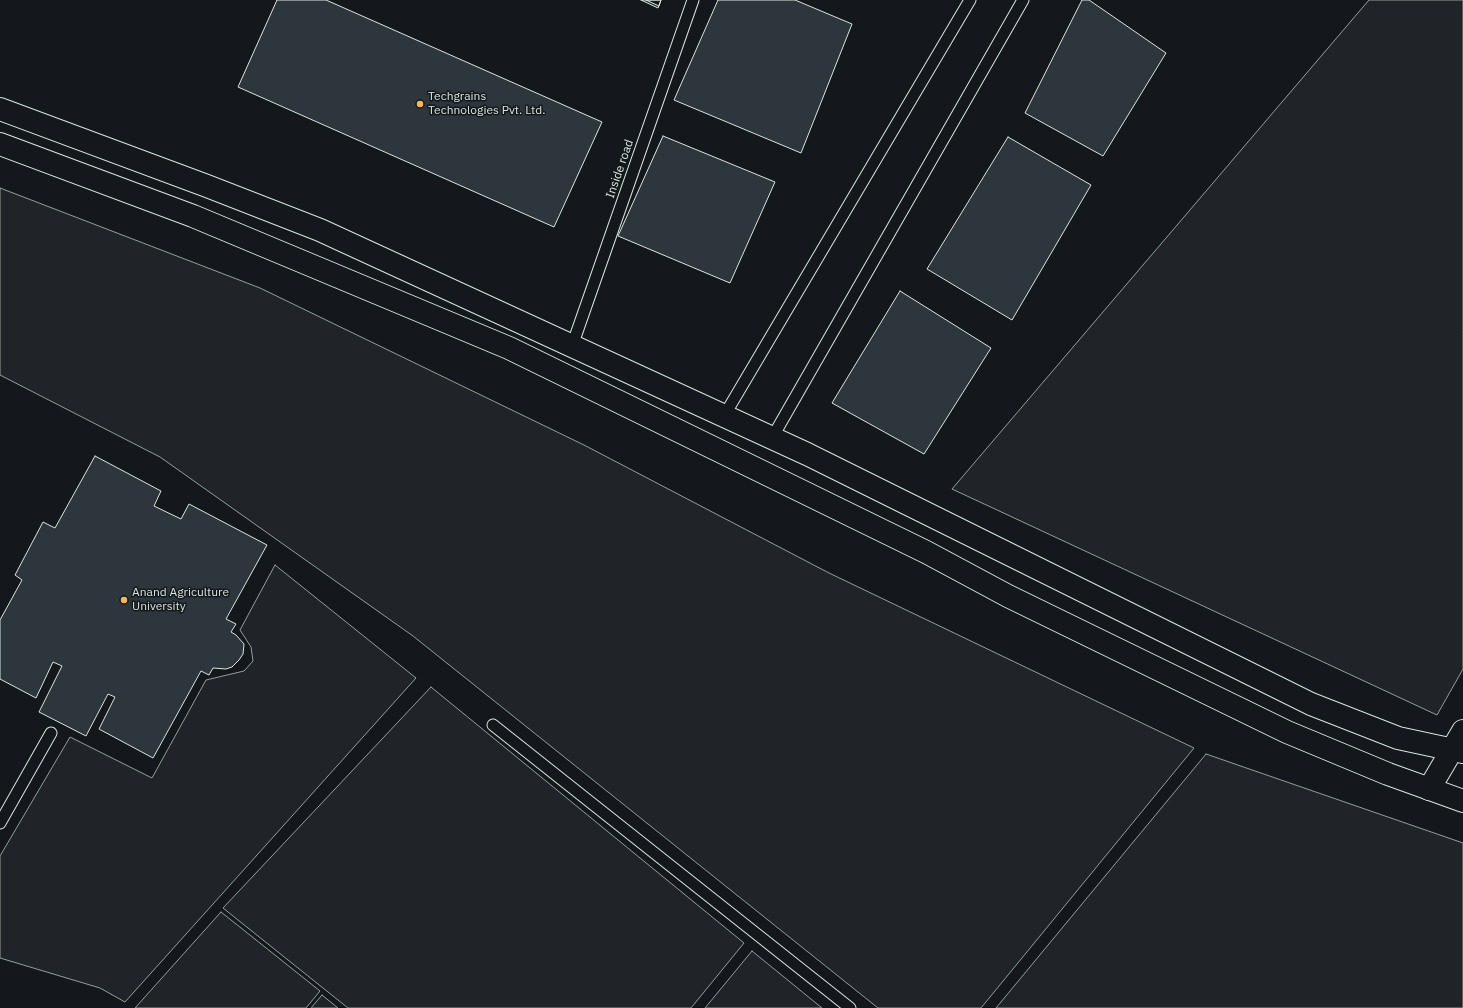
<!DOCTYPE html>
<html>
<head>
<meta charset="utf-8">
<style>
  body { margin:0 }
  canvas { display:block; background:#14181c }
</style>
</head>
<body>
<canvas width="1463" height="1008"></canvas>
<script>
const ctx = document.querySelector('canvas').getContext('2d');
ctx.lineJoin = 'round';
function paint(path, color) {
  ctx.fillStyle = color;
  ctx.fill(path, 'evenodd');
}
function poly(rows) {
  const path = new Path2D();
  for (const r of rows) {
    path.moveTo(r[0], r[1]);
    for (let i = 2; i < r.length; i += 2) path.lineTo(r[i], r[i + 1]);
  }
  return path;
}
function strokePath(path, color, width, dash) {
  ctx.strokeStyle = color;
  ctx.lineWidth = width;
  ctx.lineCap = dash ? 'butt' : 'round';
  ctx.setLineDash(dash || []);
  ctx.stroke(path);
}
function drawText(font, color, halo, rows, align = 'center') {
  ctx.font = font + ' "IBM Plex Sans",sans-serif';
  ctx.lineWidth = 3;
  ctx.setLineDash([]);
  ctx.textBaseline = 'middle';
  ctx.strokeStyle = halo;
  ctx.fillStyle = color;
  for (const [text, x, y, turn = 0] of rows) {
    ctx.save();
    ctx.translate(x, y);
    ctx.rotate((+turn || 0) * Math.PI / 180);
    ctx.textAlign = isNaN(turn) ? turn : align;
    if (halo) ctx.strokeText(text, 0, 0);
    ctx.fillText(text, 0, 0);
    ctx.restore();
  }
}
const green = poly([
  [1369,0,1463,0,1463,669,1437,715,952,489,1369,0],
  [0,188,260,288,584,445,829,573,1194,748,981,1008,878,1008,413,636,160,457,0,375,0,188],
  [275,565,416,678,125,1002,100,988,0,958,0,856,70,737,152,778,206,680,244,671,253,661,251,647,240,630,275,565],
  [431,687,744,943,691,1008,348,1008,223,908,431,687],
  [1206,754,1463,843,1463,1008,996,1008,1206,754],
  [221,912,320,991,306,1008,135,1008,221,912],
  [752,951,822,1008,705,1008,752,951],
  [322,995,338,1008,311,1008,322,995]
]);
paint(green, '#202428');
strokePath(green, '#939e99', 1);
const building = poly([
  [277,0,326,0,602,122,554,227,238,87,277,0],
  [641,0,661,0,658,8,641,0],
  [646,0,661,0,659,6,646,0],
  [718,0,795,0,852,24,801,153,674,100,718,0],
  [1082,0,1089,0,1166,53,1103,156,1025,113,1082,0],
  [663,136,775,182,730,283,618,236,663,136],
  [1008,137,1091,185,1012,320,927,269,1008,137],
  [900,291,991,348,924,454,832,403,900,291],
  [95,456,161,491,154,506,181,519,189,504,267,545,226,619,236,624,231,632,236,635,244,644,243,654,239,660,232,667,226,669,213,668,209,675,201,671,153,758,99,729,115,697,108,694,86,736,39,712,62,666,53,662,36,698,0,679,0,620,22,580,15,575,43,522,55,528,95,456]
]);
paint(building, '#2c363c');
strokePath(building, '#d8e6dc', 1);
const lane = poly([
  [572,346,693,0],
  [724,416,970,0],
  [772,438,1023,0],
  [493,725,850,1008],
  [0,823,51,733]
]);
const secondary = poly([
  [1429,789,1463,731]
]);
const primary = poly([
  [0,109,207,186,320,230,807,454,1311,704,1398,738,1463,752],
  [0,144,193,216,509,348,926,552,1008,596,1287,732,1388,774,1463,801]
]);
strokePath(lane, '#d8e6dc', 13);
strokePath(secondary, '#d8e6dc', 24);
strokePath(primary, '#d8e6dc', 24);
strokePath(lane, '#14181c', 11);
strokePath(secondary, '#14181c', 22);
strokePath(primary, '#14181c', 22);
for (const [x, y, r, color] of [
  [420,104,4,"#ffb74d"],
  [124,600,4,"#ffb74d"]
]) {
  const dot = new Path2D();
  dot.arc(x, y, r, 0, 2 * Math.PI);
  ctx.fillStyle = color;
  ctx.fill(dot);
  strokePath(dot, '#14181c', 1.5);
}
drawText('12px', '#d8e6dc', '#14181c', [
  ["Techgrains",428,97],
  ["Technologies Pvt. Ltd.",428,111],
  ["Anand Agriculture",132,593],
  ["University",132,607]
], 'left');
drawText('12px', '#d8e6dc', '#14181c', [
  ["Inside road",620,169,-71]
]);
</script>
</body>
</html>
